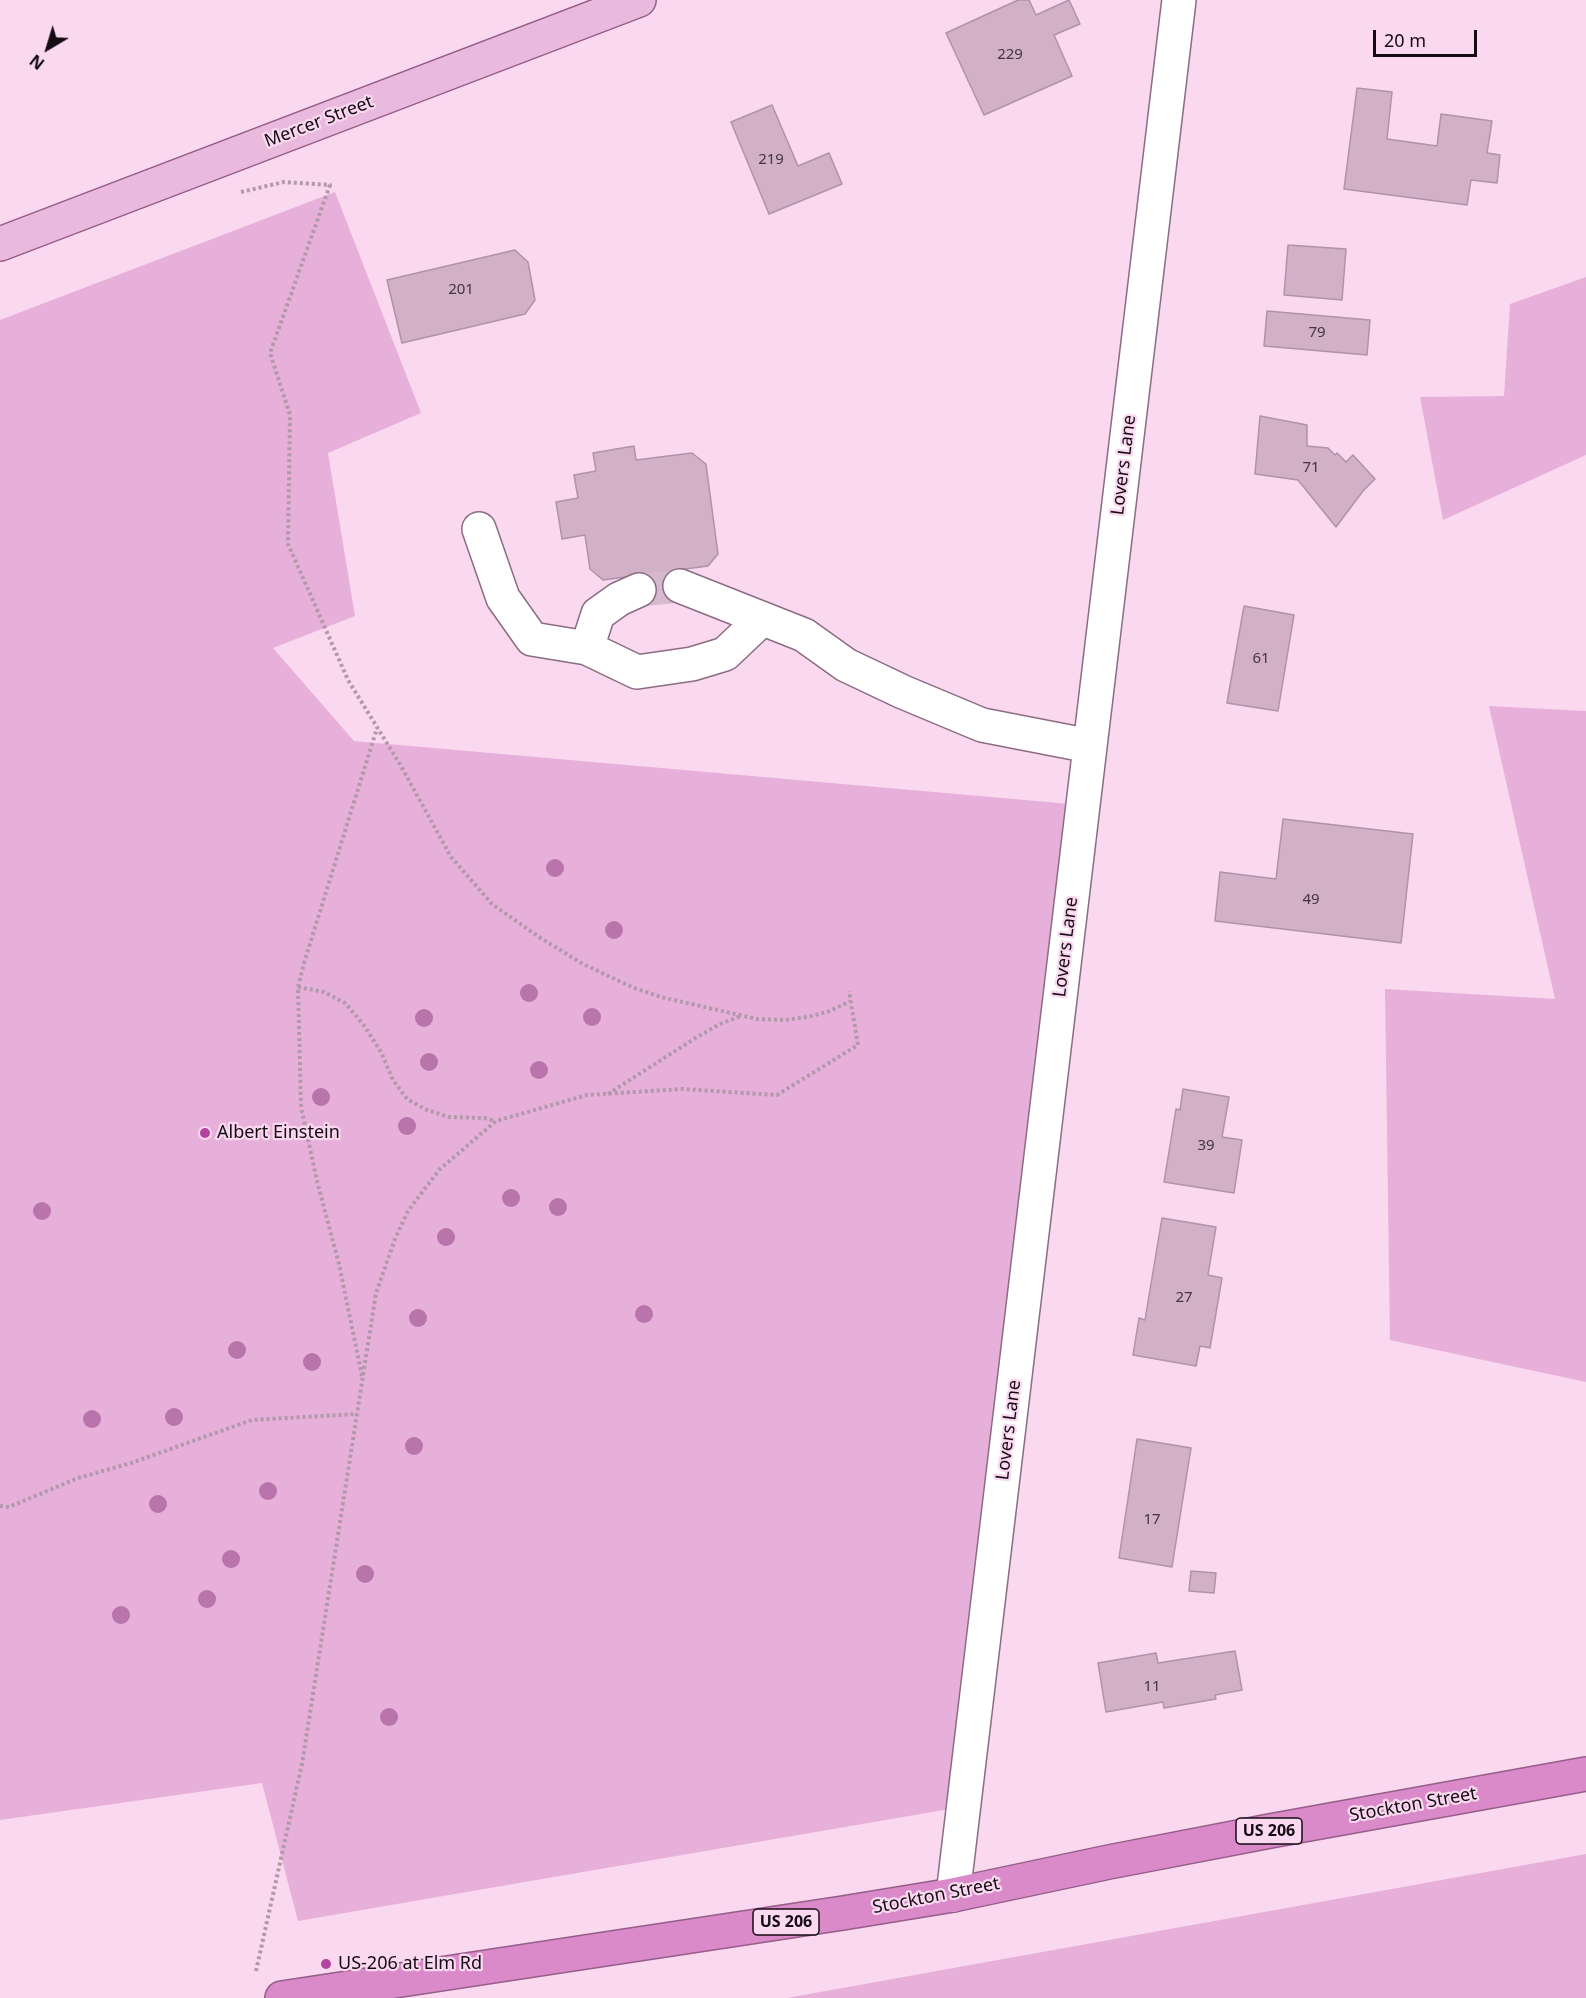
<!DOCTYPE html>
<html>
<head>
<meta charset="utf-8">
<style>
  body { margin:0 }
  #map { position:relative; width:1586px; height:1998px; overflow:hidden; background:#f9d8f0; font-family:"Noto Sans",sans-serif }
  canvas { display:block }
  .north { position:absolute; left:18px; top:18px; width:60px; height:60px; -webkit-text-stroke:4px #f9d8f0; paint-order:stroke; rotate:218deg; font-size:16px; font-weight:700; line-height:24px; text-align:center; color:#150b13 }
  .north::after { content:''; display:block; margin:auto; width:21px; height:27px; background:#150b13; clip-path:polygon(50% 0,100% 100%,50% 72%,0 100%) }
  .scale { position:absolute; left:1373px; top:30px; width:104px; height:27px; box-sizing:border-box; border:3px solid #150b13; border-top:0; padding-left:8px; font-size:18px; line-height:21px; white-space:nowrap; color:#150b13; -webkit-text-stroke:4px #f9d8f0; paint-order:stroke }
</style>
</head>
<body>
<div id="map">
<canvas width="1586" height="1998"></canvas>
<div class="north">N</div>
<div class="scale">20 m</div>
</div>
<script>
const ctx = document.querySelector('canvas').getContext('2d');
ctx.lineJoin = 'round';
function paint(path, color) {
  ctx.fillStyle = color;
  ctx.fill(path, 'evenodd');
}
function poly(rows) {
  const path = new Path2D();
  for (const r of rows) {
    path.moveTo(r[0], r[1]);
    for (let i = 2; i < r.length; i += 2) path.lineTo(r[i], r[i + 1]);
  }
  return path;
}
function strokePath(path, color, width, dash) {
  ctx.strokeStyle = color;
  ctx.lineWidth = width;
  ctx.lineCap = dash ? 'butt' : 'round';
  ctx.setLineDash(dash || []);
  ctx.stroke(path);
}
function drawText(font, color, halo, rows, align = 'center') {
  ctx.font = font + ' "Noto Sans",sans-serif';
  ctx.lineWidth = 4.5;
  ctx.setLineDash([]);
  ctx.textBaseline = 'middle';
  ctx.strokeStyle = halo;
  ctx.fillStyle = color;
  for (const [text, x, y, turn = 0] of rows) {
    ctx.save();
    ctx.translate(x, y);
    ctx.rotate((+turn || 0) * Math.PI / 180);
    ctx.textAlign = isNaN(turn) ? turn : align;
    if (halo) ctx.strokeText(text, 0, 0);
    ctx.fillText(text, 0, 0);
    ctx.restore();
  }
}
paint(poly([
  [335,192,421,413,328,453,355,616,273,648,354,741,1093,806,967,1806,298,1921,262,1783,0,1820,0,320],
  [1586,277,1586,455,1443,520,1420,397,1504,396,1510,304],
  [1489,706,1586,711,1586,1382,1390,1340,1385,989,1555,999],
  [1586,1854,1586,1998,787,1998]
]), '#e7b0da');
const building = poly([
  [1018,0,1029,0,1036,15,1069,0,1080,24,1054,35,1072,76,984,115,946,33,1018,0],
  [1357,88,1392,92,1387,139,1437,146,1441,114,1492,121,1487,153,1500,155,1497,183,1471,180,1467,205,1344,189,1357,88],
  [772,105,798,166,829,153,842,184,769,214,731,122,772,105],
  [1288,245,1346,249,1342,300,1284,295,1288,245],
  [515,250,528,262,535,300,525,314,402,343,387,280,515,250],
  [1267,311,1370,320,1367,355,1264,346,1267,311],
  [1260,416,1307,425,1307,446,1328,448,1335,455,1337,453,1346,462,1353,455,1375,479,1363,491,1336,527,1298,480,1255,474,1260,416],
  [634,446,636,460,692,453,706,464,718,554,708,566,603,580,590,569,585,535,562,539,556,502,578,498,574,475,596,471,593,453,634,446],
  [1244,606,1294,615,1278,711,1227,703,1244,606],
  [1283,819,1413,834,1401,943,1215,921,1220,872,1276,879,1283,819],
  [1183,1089,1229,1097,1222,1137,1242,1140,1234,1193,1164,1182,1176,1109,1180,1110,1183,1089],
  [1162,1218,1216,1227,1208,1275,1222,1278,1210,1348,1200,1346,1196,1366,1133,1355,1139,1318,1145,1320,1162,1218],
  [1137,1439,1191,1448,1172,1567,1119,1558,1137,1439],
  [1191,1571,1216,1573,1214,1593,1189,1591,1191,1571],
  [1235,1651,1242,1690,1215,1695,1216,1699,1164,1708,1163,1702,1106,1712,1098,1663,1156,1653,1158,1663,1235,1651]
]);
paint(building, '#d1b0c8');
strokePath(building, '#b192a9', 1.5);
strokePath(poly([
  [639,590,680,586]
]), '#d7b9cf', 33, [33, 16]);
const minor = poly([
  [479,529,503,598,532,639,587,648],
  [680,586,804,635,846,665,903,692,982,725,1090,746],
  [639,590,619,599,598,614,587,648,637,672,692,664,725,654,762,619],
  [953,1895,1179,0]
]);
const major = poly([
  [0,244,639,0]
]);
const highway = poly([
  [282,1998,843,1913,953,1895,1109,1862,1270,1831,1586,1774]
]);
strokePath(minor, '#8b6d83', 36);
strokePath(major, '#955e89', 36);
strokePath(highway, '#955e89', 36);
strokePath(poly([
  [241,192,284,182,330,185,270,353,290,415,288,544,348,680,401,766,451,857,492,904,539,937,583,964,634,988,661,997,757,1019,785,1020,807,1017,827,1012,851,1001],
  [298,987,324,992,345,1003,363,1024,381,1052,393,1080,407,1099,427,1110,449,1117,484,1118,495,1121],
  [608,1094,697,1037,720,1024,741,1016],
  [362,1376,339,1264,317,1181,301,1107,298,987,304,963,377,728],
  [0,1506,9,1507,78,1478,131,1463,252,1420,357,1414],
  [256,1971,302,1764,376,1293,395,1239,408,1211,439,1170,496,1121,587,1095,682,1089,777,1095,858,1045,849,991]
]), '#b198ab', 4, [3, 3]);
strokePath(minor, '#fff', 33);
strokePath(major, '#e9b9de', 33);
strokePath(highway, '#da8ac8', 33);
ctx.fillStyle = '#b874ab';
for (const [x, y] of [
  [555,868],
  [614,930],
  [529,993],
  [592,1017],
  [424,1018],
  [429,1062],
  [539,1070],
  [321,1097],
  [407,1126],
  [511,1198],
  [558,1207],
  [42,1211],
  [446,1237],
  [644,1314],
  [418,1318],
  [237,1350],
  [312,1362],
  [174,1417],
  [92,1419],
  [414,1446],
  [268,1491],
  [158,1504],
  [231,1559],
  [365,1574],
  [207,1599],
  [121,1615],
  [389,1717]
]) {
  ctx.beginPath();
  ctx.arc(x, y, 9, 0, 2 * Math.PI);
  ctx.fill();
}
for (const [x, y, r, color] of [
  [205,1133,6,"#b3439f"],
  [326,1964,6,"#b3439f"]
]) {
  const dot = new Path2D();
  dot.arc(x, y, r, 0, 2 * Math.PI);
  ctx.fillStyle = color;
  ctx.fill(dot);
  strokePath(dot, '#f9d8f0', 2);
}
drawText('15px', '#443440', null, [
  ["229",1010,55],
  ["219",771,160],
  ["201",461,290],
  ["79",1317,333],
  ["71",1311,468],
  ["61",1261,659],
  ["49",1311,900],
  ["39",1206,1146],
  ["27",1184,1298],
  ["17",1152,1520],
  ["11",1152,1687]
]);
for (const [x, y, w] of [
  [1269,1831,66],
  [786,1922,66]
]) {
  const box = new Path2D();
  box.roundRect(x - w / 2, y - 13, w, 26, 4.5);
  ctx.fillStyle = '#f9d8f0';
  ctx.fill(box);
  strokePath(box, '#150b13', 1.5);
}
drawText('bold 16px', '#150b13', null, [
  ["US 206",1269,1831],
  ["US 206",786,1922]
]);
drawText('18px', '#150b13', '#f9d8f0', [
  ["Mercer Street",319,122,-21],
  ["Lovers Lane",1124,465,-83],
  ["Lovers Lane",1066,947,-83],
  ["Lovers Lane",1009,1430,-83],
  ["Stockton Street",1413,1805,-10],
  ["Stockton Street",936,1896,-11]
]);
drawText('18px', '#150b13', '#f9d8f0', [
  ["Albert Einstein",217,1133],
  ["US-206 at Elm Rd",338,1964]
], 'left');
</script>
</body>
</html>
